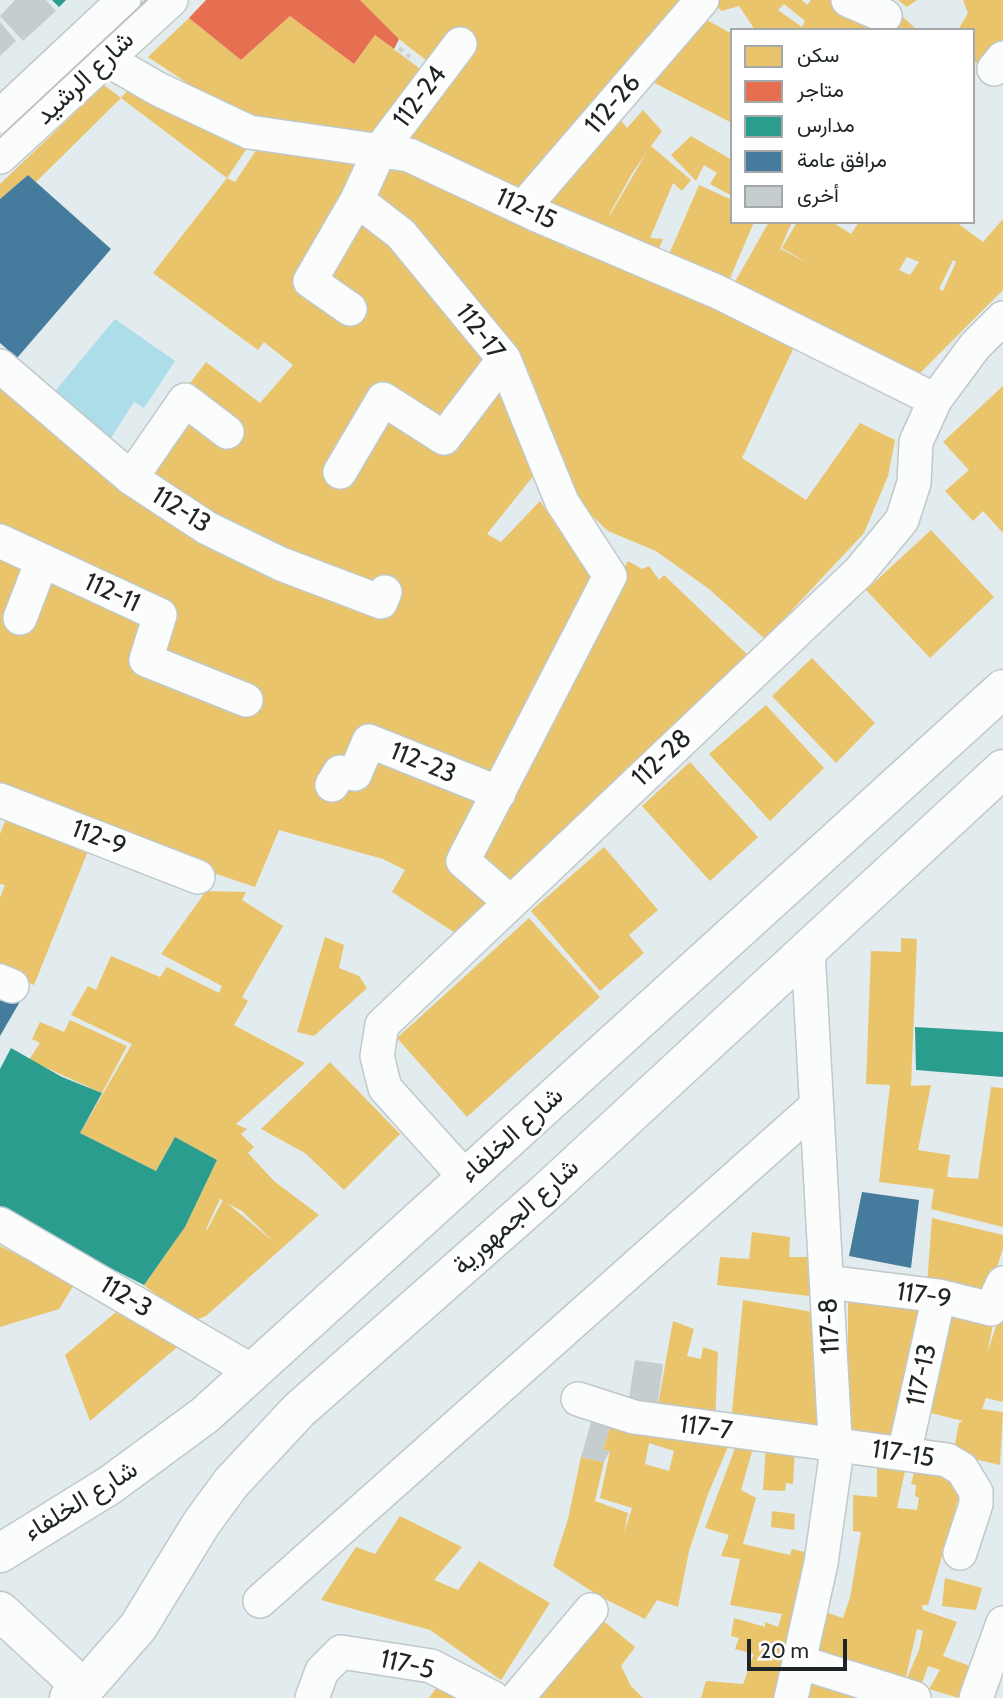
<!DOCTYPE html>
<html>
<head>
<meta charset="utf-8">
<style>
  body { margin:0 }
  #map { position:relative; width:1003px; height:1698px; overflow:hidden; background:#e2ebee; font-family:Cabin,Vazirmatn,sans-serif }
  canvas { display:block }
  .legend { position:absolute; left:730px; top:28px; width:245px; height:196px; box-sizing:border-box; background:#fff; border:2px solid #a5a8a8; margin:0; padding:9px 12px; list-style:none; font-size:21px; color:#1f2526 }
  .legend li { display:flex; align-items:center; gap:14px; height:35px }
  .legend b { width:35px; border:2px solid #a5a8a8 }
  .scale { position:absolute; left:747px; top:1639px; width:100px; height:32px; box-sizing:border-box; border:4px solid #1f2526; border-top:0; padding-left:9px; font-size:21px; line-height:24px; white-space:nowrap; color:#1f2526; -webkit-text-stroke:5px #fff; paint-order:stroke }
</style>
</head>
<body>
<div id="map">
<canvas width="1003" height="1698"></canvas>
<ul class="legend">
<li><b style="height:19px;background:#e9c46a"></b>سكن</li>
<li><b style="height:19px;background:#e76f51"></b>متاجر</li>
<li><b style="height:19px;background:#2a9d8f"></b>مدارس</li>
<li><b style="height:19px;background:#457b9d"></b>مرافق عامة</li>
<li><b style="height:19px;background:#c6cdcf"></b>أخرى</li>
</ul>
<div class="scale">20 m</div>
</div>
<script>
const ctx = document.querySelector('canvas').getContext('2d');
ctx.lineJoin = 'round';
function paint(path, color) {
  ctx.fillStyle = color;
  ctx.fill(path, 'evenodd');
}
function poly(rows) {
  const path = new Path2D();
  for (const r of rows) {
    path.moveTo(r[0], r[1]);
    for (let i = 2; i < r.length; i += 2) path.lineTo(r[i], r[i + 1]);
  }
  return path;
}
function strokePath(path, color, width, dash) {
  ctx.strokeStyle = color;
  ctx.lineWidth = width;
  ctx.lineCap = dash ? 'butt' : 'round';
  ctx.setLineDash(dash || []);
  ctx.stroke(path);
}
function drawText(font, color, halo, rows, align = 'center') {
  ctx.font = font + ' Cabin,Vazirmatn,sans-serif';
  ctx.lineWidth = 7;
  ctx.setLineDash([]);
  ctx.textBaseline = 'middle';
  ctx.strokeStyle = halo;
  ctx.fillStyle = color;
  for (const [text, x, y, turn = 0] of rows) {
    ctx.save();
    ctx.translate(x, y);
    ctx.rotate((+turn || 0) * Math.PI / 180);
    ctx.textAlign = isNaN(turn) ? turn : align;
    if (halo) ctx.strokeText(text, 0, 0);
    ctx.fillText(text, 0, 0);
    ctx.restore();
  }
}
paint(poly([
  [115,319,175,361,144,408,134,402,109,441,52,395]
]), '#acdde8');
paint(poly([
  [360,0,688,0,522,203,389,144,436,68,399,39],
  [711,0,802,0,807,5,811,0,836,0,896,24,903,17,917,30,755,30,739,6,722,11,710,2],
  [784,4,805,21,802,27,778,10],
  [898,0,917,0,907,7],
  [963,0,1003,0,1003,47,988,69,973,61,973,30,958,30,968,13],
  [698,15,732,34,732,123,645,78],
  [290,16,354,64,375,35,427,74,379,144,243,120,148,57,189,18,241,60],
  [134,82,251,142,227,178,235,182,259,146,341,158,368,170,321,274,362,212,497,359,443,430,384,410,442,448,503,374,538,470,487,534,501,542,540,501,576,553,602,577,493,783,369,753,477,795,463,829,494,901,460,936,392,892,405,870,383,859,279,830,255,887,178,861,0,791,0,548,155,614,152,658,170,611,0,534,0,382,266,566,390,616,397,600,328,574,140,476,185,390,206,362,260,403,293,365,264,342,258,350,153,273,227,178,121,98,36,182,28,175,0,199,0,184,104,85,121,98],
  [643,110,662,131,651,146,691,180,682,191,673,183,650,238,663,239,656,256,536,201,615,113,627,128],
  [647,152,610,215,609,215,631,175],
  [691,136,732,160,732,196,710,184,717,173,704,165,696,181,671,155],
  [387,156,530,221,567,248,686,288,795,345,742,458,806,500,860,423,895,440,888,476,864,533,765,639,709,589,656,551,608,531,577,501,496,341,368,200],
  [699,185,732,200,732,222,754,222,728,283,667,259],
  [1003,219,1003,290,913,380,732,287,769,222,792,222,778,254,781,249,809,264,782,248,797,222,832,222,851,234,859,222,956,222,983,242],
  [907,257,919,262,910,275,899,270],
  [953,260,956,262,943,291,939,289],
  [1003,386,1003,533,983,511,973,521,945,491,969,470,943,442],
  [931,530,994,597,930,658,866,590],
  [628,561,642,569,649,566,659,580,664,575,751,658,506,892,472,856],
  [812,658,875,723,836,763,772,696],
  [766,705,824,768,770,821,709,754],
  [690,762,758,837,710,881,642,806],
  [9,811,92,841,34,985,0,970,0,898,5,885,0,884,0,834],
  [604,847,658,910,629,935,644,953,600,991,531,911],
  [206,891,246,892,242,900,283,926,242,997,248,1001,234,1025,305,1063,236,1124,247,1129,241,1134,254,1147,248,1153,274,1181,319,1215,206,1316,190,1322,144,1285,185,1227,217,1160,175,1137,156,1171,80,1133,132,1044,71,1015,88,986,96,990,111,956,160,977,167,967,219,993,222,986,161,954],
  [220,1199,223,1200,207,1230,206,1229],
  [227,1203,242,1211,274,1242],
  [529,918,600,997,467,1117,397,1038],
  [325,937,344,945,339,968,359,976,367,988,314,1036,297,1032],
  [901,938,917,939,911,1086,931,1085,918,1150,950,1155,947,1177,978,1179,991,1087,1003,1088,1003,1227,931,1209,934,1189,879,1182,890,1085,866,1084,871,951,901,952],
  [70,1020,127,1046,102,1093,29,1060,40,1043,32,1039,40,1022,64,1032],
  [330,1062,400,1134,344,1190,305,1153,261,1129],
  [932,1218,1003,1235,1003,1248,987,1298,927,1284],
  [752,1232,790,1237,789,1257,810,1257,809,1296,717,1285,720,1257,749,1259],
  [0,1246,75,1283,59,1309,0,1327],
  [848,1293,931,1303,899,1442,848,1436],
  [743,1300,824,1314,829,1432,731,1422],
  [1003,1306,1003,1402,986,1398,982,1409,1003,1412,1000,1465,953,1454,959,1423,963,1421,915,1409,948,1307,994,1320,987,1353],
  [122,1307,182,1343,90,1421,65,1355],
  [673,1321,694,1329,687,1356,701,1359,703,1347,718,1352,715,1422,656,1416],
  [612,1420,732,1437,708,1494,689,1551,678,1607,657,1600,645,1619,599,1596,553,1566,568,1519,581,1457,604,1462,595,1501,628,1513,624,1533,632,1508,600,1498,610,1451,603,1450],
  [649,1443,674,1451,669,1471,645,1464],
  [737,1443,753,1448,741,1490,756,1498,743,1544,790,1555,792,1549,813,1554,786,1698,701,1698,706,1681,743,1684,754,1654,735,1649,739,1638,731,1636,734,1618,765,1627,765,1622,778,1627,782,1614,730,1605,740,1559,721,1556,729,1535,705,1528],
  [766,1447,795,1449,793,1484,786,1483,785,1491,763,1490],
  [917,1463,962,1486,928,1605,922,1605,923,1610,957,1622,943,1656,978,1669,959,1698,929,1689,940,1670,928,1666,919,1692,904,1685,919,1650,923,1631,917,1629,904,1685,813,1659,822,1611,843,1618,850,1598,861,1532,853,1531,853,1495,877,1497,877,1468,905,1471,897,1508,917,1510,919,1498,915,1496,916,1485,911,1484],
  [772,1511,795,1514,794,1530,771,1527],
  [400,1516,462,1547,434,1580,458,1590,479,1561,550,1603,501,1680,430,1630,321,1600,356,1547,375,1554],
  [945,1578,982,1588,976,1610,942,1606],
  [595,1614,635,1647,621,1666,631,1686,643,1698,527,1698],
  [809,1671,890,1698,802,1698],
  [443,1678,471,1698,429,1698]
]), '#e9c46a');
paint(poly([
  [206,0,360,0,399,39,394,49,375,35,354,64,290,16,241,60,189,18]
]), '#e76f51');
paint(poly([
  [52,0,66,0,59,7],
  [915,1027,1003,1032,1003,1077,916,1070],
  [11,1048,62,1077,102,1093,80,1133,156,1171,175,1137,217,1160,185,1227,144,1285,0,1212,0,1069]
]), '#2a9d8f');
paint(poly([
  [28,175,111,249,17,358,0,343,0,199],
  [0,989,22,998,0,1036],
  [862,1192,919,1200,911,1268,849,1256]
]), '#457b9d');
paint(poly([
  [15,0,46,0,56,11,23,41,0,16],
  [0,22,16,41,0,56],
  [635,1360,663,1364,656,1416,627,1411],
  [595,1408,613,1417,603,1450,610,1451,604,1462,581,1457]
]), '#c6cdcf');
const minor = poly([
  [848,0,885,16],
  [460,44,380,150,357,200,401,234,504,359,562,502,610,576,463,861,509,901],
  [106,59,158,89,249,132,409,155,537,215,718,292,935,400],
  [994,69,1003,58],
  [0,116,124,0],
  [0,157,171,0],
  [523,208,702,0],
  [350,309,310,281,357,200],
  [0,366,131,478,207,528,281,564,381,602,385,592],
  [340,472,383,399,444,438,504,359],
  [131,478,185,400,227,432],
  [0,541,160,615,146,660,246,700],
  [20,618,42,561],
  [332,785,340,772,355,774,369,741,499,793],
  [0,800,198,877],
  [0,981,12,986],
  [465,1177,385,1088,377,1056,382,1025,859,572,902,520,914,483,916,442,935,400,975,346,1003,318],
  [0,1224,252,1371],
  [827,1282,939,1296,991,1309,1003,1283],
  [578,1399,634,1417,947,1460,962,1469,976,1492,976,1504,960,1553],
  [904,1454,939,1296],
  [260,1601,816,1106],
  [799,1662,914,1698],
  [312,1698,322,1671,341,1652,431,1666,493,1698],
  [517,1698,591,1610],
  [791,1698,821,1563,836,1457,808,950],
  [976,1698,1003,1623]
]);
const major = poly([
  [0,1553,110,1485,205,1415,1003,689],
  [0,1611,84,1689],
  [69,1698,84,1689,138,1627,201,1524,231,1483,299,1410,543,1195,1003,769]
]);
strokePath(minor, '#c1c8ca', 36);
strokePath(major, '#c1c8ca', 41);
strokePath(poly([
  [399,48,410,57]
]), '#d1d3d4', 4.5, [5, 5]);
strokePath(minor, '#fbfcfc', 33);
strokePath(major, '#fbfcfc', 38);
strokePath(poly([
  [0,137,147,0]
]), '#bfc1c3', 2);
drawText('26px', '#1f2526', '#fff', [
  ["شارع الرشيد",85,78,-43],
  ["112-24",420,97,-53],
  ["112-26",613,104,-49],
  ["112-15",526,209,25],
  ["112-17",480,332,53],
  ["112-13",181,510,32],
  ["112-11",112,593,25],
  ["112-28",662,758,-43],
  ["112-23",423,763,22],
  ["112-9",99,838,21],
  ["شارع الخلفاء",512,1135,-42],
  ["شارع الجمهورية",516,1217,-42],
  ["117-9",924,1296,9],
  ["112-3",126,1297,31],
  ["117-8",830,1326,-93],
  ["117-13",922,1375,-78],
  ["117-7",706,1428,8],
  ["117-15",903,1454,9],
  ["شارع الخلفاء",81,1501,-32],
  ["117-5",407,1665,13]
]);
</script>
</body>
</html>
